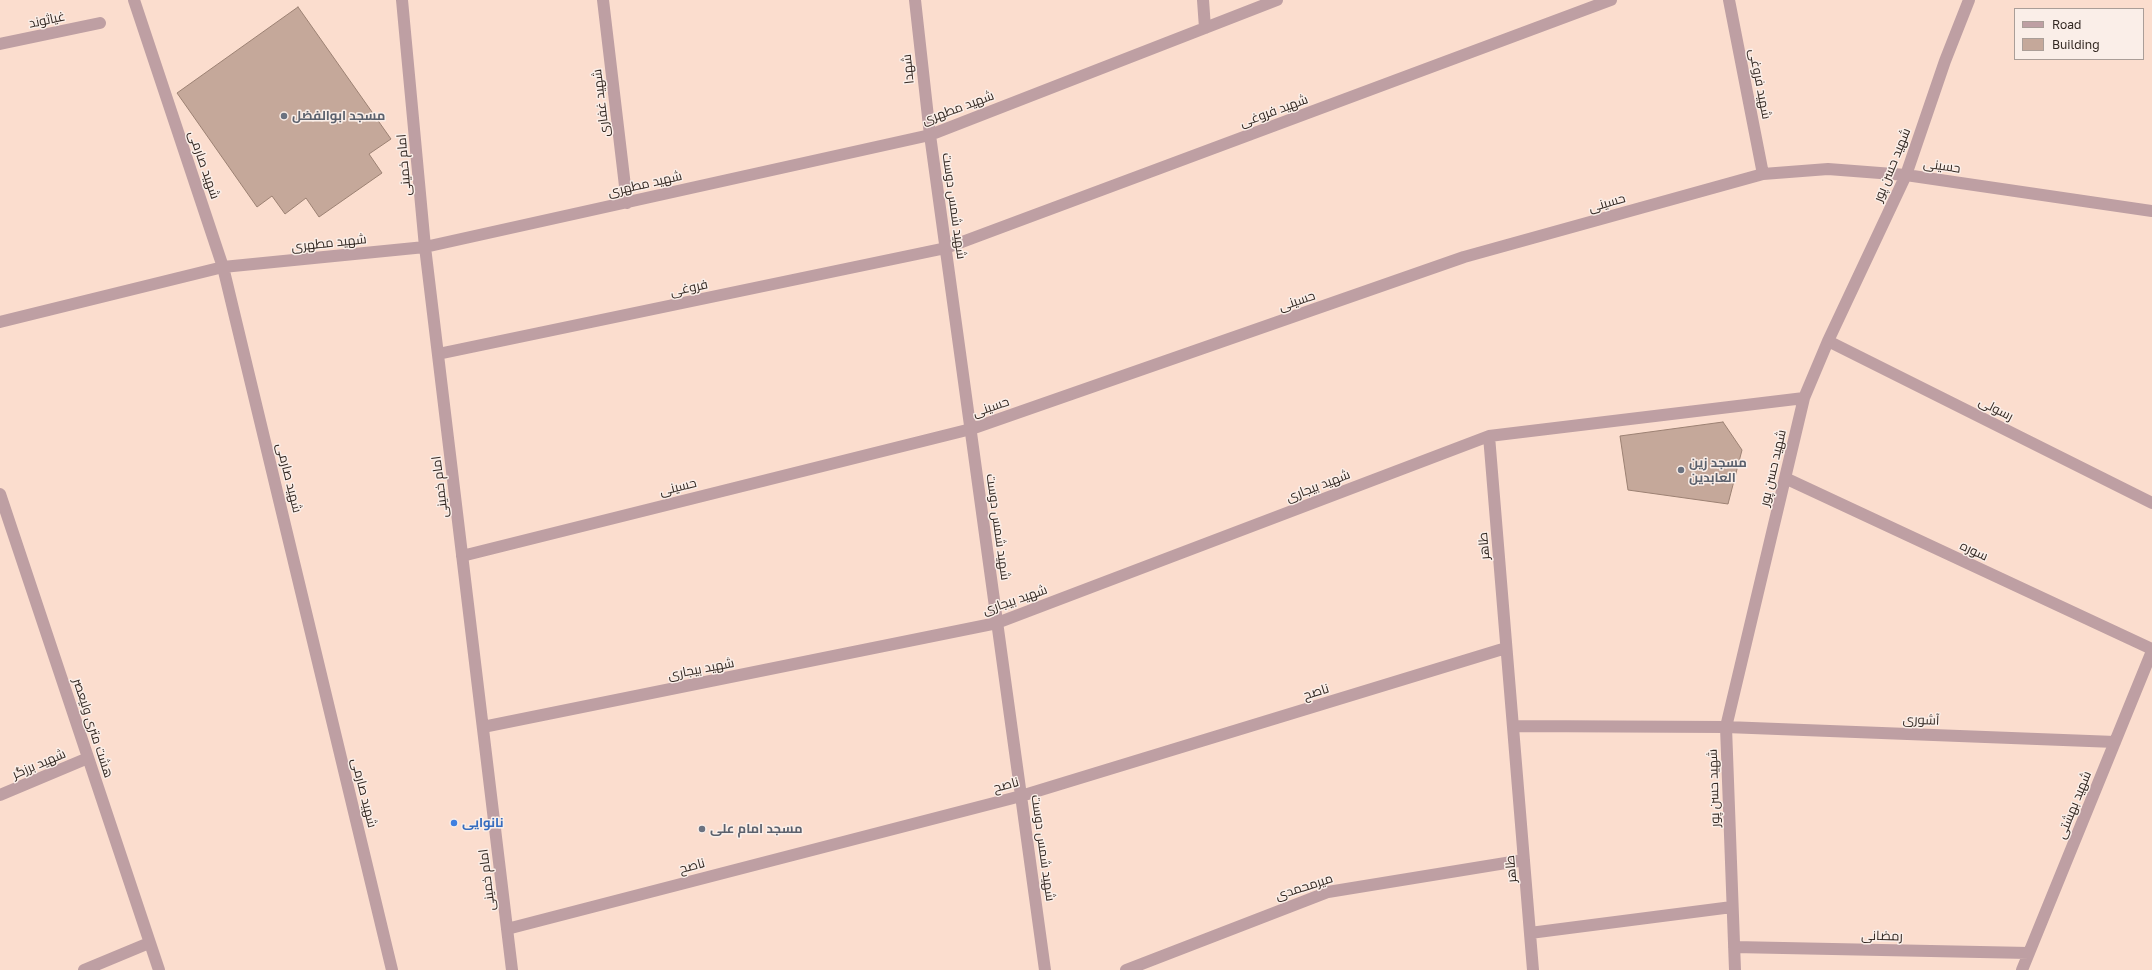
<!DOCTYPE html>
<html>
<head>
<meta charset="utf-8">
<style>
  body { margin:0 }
  #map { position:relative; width:2152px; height:970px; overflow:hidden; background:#fbddce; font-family:"Golos Text",sans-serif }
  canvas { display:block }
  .legend { position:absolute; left:2014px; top:8px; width:130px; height:52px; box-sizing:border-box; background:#faeee8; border:1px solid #aa9e98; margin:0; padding:5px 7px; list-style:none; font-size:12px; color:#322721 }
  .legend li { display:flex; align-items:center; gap:8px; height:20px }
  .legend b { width:20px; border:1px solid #aa9e98 }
</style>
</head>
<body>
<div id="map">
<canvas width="2152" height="970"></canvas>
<ul class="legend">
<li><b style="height:5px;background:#be9fa3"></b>Road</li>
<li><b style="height:11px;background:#c5a89a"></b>Building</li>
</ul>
</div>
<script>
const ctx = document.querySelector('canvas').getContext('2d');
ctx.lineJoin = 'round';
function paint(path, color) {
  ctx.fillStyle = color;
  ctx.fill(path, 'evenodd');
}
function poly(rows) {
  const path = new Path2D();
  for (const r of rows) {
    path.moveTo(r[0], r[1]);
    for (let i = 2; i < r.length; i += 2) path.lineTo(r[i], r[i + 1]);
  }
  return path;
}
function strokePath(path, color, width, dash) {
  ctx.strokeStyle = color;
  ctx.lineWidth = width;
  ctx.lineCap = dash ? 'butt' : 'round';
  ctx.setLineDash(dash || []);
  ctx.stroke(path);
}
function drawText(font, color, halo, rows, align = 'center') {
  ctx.font = font + ' "Golos Text",Cairo,sans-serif';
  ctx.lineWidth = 3;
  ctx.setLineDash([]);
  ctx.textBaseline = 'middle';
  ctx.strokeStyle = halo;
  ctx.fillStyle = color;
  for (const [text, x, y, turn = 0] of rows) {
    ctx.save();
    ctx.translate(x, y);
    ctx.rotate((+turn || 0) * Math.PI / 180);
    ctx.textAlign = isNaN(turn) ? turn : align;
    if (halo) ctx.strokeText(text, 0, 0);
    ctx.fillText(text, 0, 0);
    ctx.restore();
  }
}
const building = poly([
  [298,7,391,139,369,154,382,173,319,217,306,198,285,214,272,196,257,207,177,93,298,7],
  [1723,422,1742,450,1728,504,1628,490,1620,436,1723,422]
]);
paint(building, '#c5a89a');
strokePath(building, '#9c8173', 1);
strokePath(poly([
  [134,0,223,267,392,970],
  [402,0,425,247,512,970],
  [603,0,627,203],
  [915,0,930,135,1045,970],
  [1203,0,1205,28],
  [1729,0,1763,174],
  [0,44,100,23],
  [0,322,223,267,425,247,930,135,1277,0],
  [1828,341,2152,503],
  [438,354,946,248,1611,0],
  [1785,478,2152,649],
  [0,494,159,970],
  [462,556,971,429,1464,257,1763,174,1828,169,1906,175,2152,211],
  [1513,726,1726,727,2115,742],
  [483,727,997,623,1489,436],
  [0,795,88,758],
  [507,929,1021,796,1506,648],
  [1530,933,1732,907],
  [1734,947,2029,953],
  [84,970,149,943],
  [1126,970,1328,892,1524,860],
  [1533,970,1489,436,1804,398],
  [1735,970,1726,727,1804,398,1828,341,1906,175,1945,61,1969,0],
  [2022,970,2152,651]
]), '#be9fa3', 12);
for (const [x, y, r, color] of [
  [284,116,4,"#6b7280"],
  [1681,470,4,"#6b7280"],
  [454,823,4,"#3f7fe0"],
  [702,829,4,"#6b7280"]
]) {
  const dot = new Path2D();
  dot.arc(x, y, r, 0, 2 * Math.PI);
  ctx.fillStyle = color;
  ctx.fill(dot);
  strokePath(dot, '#faeee8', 1.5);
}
drawText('13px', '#322721', '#faeee8', [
  ["غیاثوند",47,20,-12],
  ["شهدا",908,69,-96],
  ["شهید فروغی",1760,84,79],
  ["شهید غفاری",601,103,-97],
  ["شهید مطهری",958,108,-20],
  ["شهید فروغی",1274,111,-20],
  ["شهید صارمی",204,165,71],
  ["امام خمینی",404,165,-95],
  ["شهید حسن پور",1892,165,-68],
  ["حسینی",1942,166,8],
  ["شهید مطهری",645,184,-13],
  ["حسینی",1607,203,-16],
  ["شهید شمس دوست",954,206,82],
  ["شهید مطهری",329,243,-6],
  ["فروغی",689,288,-12],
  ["حسینی",1297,301,-19],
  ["حسینی",991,407,-19],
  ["رسولی",1996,409,27],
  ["شهید حسن پور",1773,468,-77],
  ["شهید صارمی",289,478,76],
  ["شهید بیجاری",1318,486,-21],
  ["امام خمینی",440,487,-97],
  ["حسینی",678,487,-14],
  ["شهید شمس دوست",998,527,82],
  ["طاهر",1484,546,-95],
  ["سوره",1974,551,25],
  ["شهید بیجاری",1015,600,-19],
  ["شهید بیجاری",701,669,-11],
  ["ناصح",1316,692,-17],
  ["آشوری",1921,720,2],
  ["هشت متری ولیعصر",93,728,72],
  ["شهید برزگر",39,764,-23],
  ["ناصح",1006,785,-15],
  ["شهید حسن پور",1714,788,-92],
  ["شهید صارمی",364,793,76],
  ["شهید بهشتی",2074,805,-68],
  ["شهید شمس دوست",1043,848,82],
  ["ناصح",692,866,-15],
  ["طاهر",1511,869,-95],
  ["امام خمینی",487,880,-97],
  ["میرمحمدی",1304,887,-18],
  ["رمضانی",1882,936,1]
]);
drawText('bold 13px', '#5b616d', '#faeee8', [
  ["مسجد ابوالفضل",292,116],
  ["مسجد زین",1689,463],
  ["العابدین",1689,478],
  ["مسجد امام علی",710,829]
], 'left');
drawText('bold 13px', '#366cbe', '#faeee8', [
  ["نانوایی",462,823]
], 'left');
</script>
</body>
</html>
